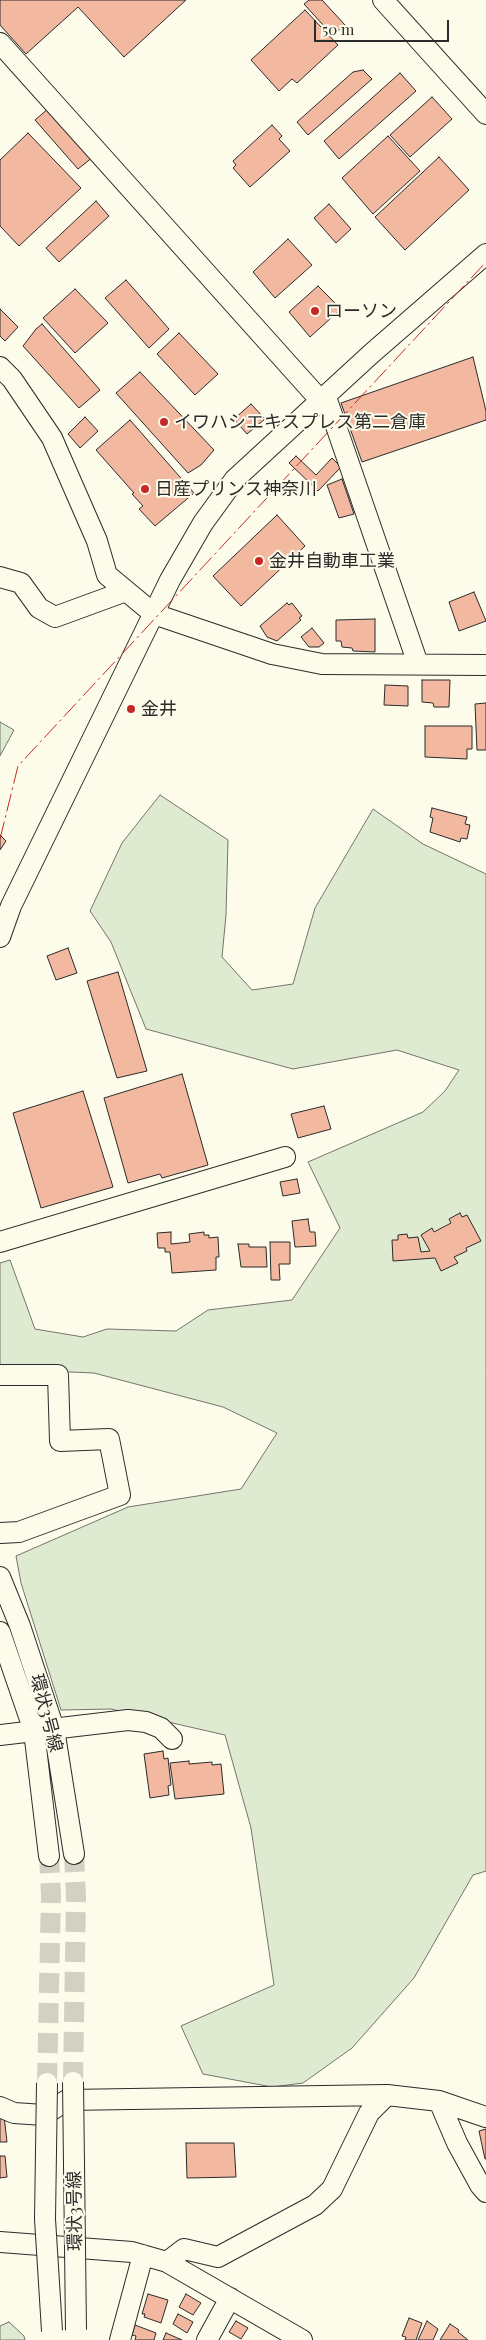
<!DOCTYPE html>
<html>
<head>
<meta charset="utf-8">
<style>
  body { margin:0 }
  #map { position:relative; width:486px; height:2340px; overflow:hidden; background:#fdfbea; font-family:"Playfair Display",serif }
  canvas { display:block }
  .scale { position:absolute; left:314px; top:20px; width:135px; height:22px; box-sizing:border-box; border:2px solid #2b2b2b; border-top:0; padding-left:6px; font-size:15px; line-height:18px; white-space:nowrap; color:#2b2b2b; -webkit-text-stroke:4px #fdfbea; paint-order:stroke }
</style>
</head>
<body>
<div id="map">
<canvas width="486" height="2340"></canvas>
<div class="scale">50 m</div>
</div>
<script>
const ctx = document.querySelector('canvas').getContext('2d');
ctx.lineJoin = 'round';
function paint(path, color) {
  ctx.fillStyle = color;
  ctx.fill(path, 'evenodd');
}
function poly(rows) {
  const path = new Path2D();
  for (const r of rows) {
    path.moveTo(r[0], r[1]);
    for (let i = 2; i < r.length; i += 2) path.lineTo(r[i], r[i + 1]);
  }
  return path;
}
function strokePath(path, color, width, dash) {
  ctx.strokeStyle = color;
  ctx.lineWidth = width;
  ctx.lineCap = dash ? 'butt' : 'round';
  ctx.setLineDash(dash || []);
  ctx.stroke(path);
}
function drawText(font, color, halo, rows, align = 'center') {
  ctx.font = font + ' "Playfair Display","Noto Sans JP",serif';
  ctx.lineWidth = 4;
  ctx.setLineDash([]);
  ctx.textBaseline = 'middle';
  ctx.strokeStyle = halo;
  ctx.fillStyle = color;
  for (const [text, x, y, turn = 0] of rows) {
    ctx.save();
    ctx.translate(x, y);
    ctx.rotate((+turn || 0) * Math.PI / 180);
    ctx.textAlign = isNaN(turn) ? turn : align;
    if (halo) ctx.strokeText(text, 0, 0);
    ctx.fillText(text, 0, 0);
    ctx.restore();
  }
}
const green = poly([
  [0,722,14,730,0,756,0,722],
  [160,795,228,840,226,915,222,957,252,990,293,984,315,908,373,809,423,844,486,874,486,1871,473,1875,414,1978,352,2048,303,2083,272,2087,203,2074,181,2026,274,1985,251,1828,225,1735,111,1709,61,1710,21,1583,16,1556,128,1507,241,1489,277,1433,223,1407,94,1373,0,1369,0,1263,10,1260,35,1329,83,1337,107,1329,176,1331,208,1310,292,1300,340,1228,308,1162,423,1112,445,1091,459,1070,397,1050,293,1069,146,1029,111,942,90,911,122,843,160,795],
  [9,2322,24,2336,25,2340,0,2340,0,2326,9,2322]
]);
paint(green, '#deebd1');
strokePath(green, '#74746e', 1);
const building = poly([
  [0,0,186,0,124,57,78,7,26,54,0,25,0,0],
  [309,0,322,0,345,25,332,35,304,4,309,0],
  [305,10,338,45,297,83,292,79,279,91,251,60,305,10],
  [363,70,372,79,308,135,297,122,353,72,363,70],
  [400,73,416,91,339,159,324,141,400,73],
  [432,97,452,119,410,157,390,135,432,97],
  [49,108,93,157,78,169,35,120,49,108],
  [272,125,282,136,279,139,290,151,250,187,233,168,236,165,233,161,272,125],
  [28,133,81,188,19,246,0,226,0,160,28,133],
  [388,136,420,171,373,214,342,178,388,136],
  [439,157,469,190,405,250,375,217,439,157],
  [96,201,109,216,59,262,46,248,96,201],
  [329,204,351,229,336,243,314,218,329,204],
  [288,239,312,265,275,298,253,272,288,239],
  [126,280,169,329,149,348,105,298,126,280],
  [318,286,341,309,310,337,289,312,318,286],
  [75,289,108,323,75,353,43,318,75,289],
  [0,309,18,327,5,341,0,336,0,309],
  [42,324,100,390,79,408,23,346,36,329,42,324],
  [179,333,218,374,195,395,157,354,179,333],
  [473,357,486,411,486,420,362,462,341,403,473,357],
  [140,372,214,450,201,465,188,473,116,393,140,372],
  [251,404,265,419,247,434,234,419,251,404],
  [85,417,98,431,80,448,68,434,85,417],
  [130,420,194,493,155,526,139,509,143,506,132,494,134,493,96,450,130,420],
  [296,456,316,475,332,458,341,467,318,491,289,463,296,456],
  [342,479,354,514,339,518,327,485,342,479],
  [277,515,305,546,241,606,213,576,277,515],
  [474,592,486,621,459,631,449,602,474,592],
  [287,603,289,605,292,603,302,616,299,618,301,620,277,641,267,637,260,626,287,603],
  [375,619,375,652,353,651,352,648,342,647,341,641,336,641,336,620,375,619],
  [312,628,324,643,319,647,309,647,301,637,312,628],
  [422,680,450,680,449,707,434,707,433,703,422,702,422,680],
  [385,685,408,686,408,706,384,705,385,685],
  [486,703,486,750,477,750,475,704,486,703],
  [425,726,472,726,472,749,467,749,467,759,425,757,425,726],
  [432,808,467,817,465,824,470,825,467,839,461,838,460,842,430,832,433,818,430,817,432,808],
  [0,835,6,841,0,850,0,835],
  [68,948,77,973,56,980,47,956,68,948],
  [118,972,147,1071,117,1078,87,981,118,972],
  [182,1074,208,1165,162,1178,160,1174,128,1183,104,1098,182,1074],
  [83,1091,113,1187,41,1208,13,1113,83,1091],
  [324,1106,331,1129,298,1138,291,1114,324,1106],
  [297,1179,300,1193,283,1196,280,1182,297,1179],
  [460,1213,462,1217,467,1215,481,1241,466,1248,467,1251,454,1257,458,1263,441,1271,435,1258,393,1261,392,1240,398,1240,398,1235,407,1234,408,1238,418,1237,421,1252,430,1251,421,1235,432,1228,434,1232,451,1223,449,1219,460,1213],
  [308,1219,310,1232,315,1232,316,1246,295,1247,292,1221,308,1219],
  [171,1232,171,1244,190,1242,189,1234,204,1232,204,1235,209,1235,209,1238,218,1237,219,1257,216,1257,216,1270,172,1273,170,1252,165,1252,165,1248,158,1248,157,1233,171,1232],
  [270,1242,290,1242,290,1264,279,1264,280,1280,271,1280,270,1242],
  [238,1244,249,1244,249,1247,266,1247,267,1267,241,1267,238,1244],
  [163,1751,164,1759,168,1758,171,1785,168,1786,169,1795,150,1798,144,1754,163,1751],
  [189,1761,189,1764,212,1762,212,1765,221,1764,224,1794,175,1799,170,1763,189,1761],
  [0,2116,4,2116,7,2142,0,2142,0,2116],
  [486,2129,486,2159,485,2159,479,2131,486,2129],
  [186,2143,234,2143,236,2177,187,2178,186,2143],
  [0,2156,5,2156,7,2177,0,2178,0,2156],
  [148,2294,168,2300,161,2323,144,2317,145,2314,142,2314,148,2294],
  [186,2294,201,2303,193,2315,179,2307,186,2294],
  [178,2314,193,2322,187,2333,173,2324,178,2314],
  [409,2318,422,2323,416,2340,405,2340,406,2337,402,2336,409,2318],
  [236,2321,248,2328,241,2339,229,2332,236,2321],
  [427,2321,438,2329,433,2340,418,2340,427,2321],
  [450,2324,459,2330,458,2332,468,2340,440,2340,450,2324],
  [135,2325,156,2333,154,2340,135,2340,136,2336,132,2335,135,2325],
  [166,2333,182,2340,163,2340,166,2333]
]);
paint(building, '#f2b8a0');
strokePath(building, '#2b2b2b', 1);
strokePath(poly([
  [73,2082,76,1897,74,1854],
  [47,2083,51,1895,49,1856]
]), '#d3d1c4', 20, [20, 10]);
const minor = poly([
  [383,0,486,114],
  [0,43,321,401],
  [0,367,12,379,52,438,97,541,107,575,154,614,272,654,322,664,486,665],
  [326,397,418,664],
  [0,577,21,583,39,608,55,617,126,591],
  [0,937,11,906,170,580,203,523,235,479,371,354,486,254],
  [0,1242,285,1157],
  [0,1375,58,1375,60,1441,109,1439,120,1495,19,1532,0,1533],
  [0,1577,20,1626,54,1729,74,1854],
  [0,1632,34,1731,49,1856],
  [0,1735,128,1720,146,1722,161,1728,172,1739],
  [439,2101,457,2143,480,2185,486,2192],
  [0,2107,14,2113,44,2115,67,2100,387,2095,439,2101,486,2117],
  [0,2242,132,2252,167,2262,302,2340],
  [167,2262,184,2249,218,2257,315,2205,332,2189,369,2113,387,2095],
  [120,2340,143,2255],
  [207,2340,230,2298]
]);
strokePath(minor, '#2b2b2b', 22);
strokePath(minor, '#fdfbea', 20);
const minorBridge = poly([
  [73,2082,76,2330],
  [47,2083,45,2219,52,2331]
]);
strokePath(minorBridge, '#2b2b2b', 22, []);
strokePath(minorBridge, '#fdfbea', 20);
strokePath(poly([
  [0,839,18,766,486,262]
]), '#c62828', 1, [18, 4, 2.5, 4]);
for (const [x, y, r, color] of [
  [315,311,5,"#c62828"],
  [164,422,5,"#c62828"],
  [145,489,5,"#c62828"],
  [259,561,5,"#c62828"],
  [131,709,5,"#c62828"]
]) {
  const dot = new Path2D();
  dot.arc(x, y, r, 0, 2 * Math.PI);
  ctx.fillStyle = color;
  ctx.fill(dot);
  strokePath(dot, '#fdfbea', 2);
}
drawText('18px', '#2b2b2b', '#fdfbea', [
  ["ローソン",325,311],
  ["イワハシエキスプレス第二倉庫",174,422],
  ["日産プリンス神奈川",155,489],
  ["金井自動車工業",269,561],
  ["金井",141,709]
], 'left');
drawText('18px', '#2b2b2b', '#fdfbea', [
  ["環状3号線",46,1713,75],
  ["環状3号線",75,2211,-91]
]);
</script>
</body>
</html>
